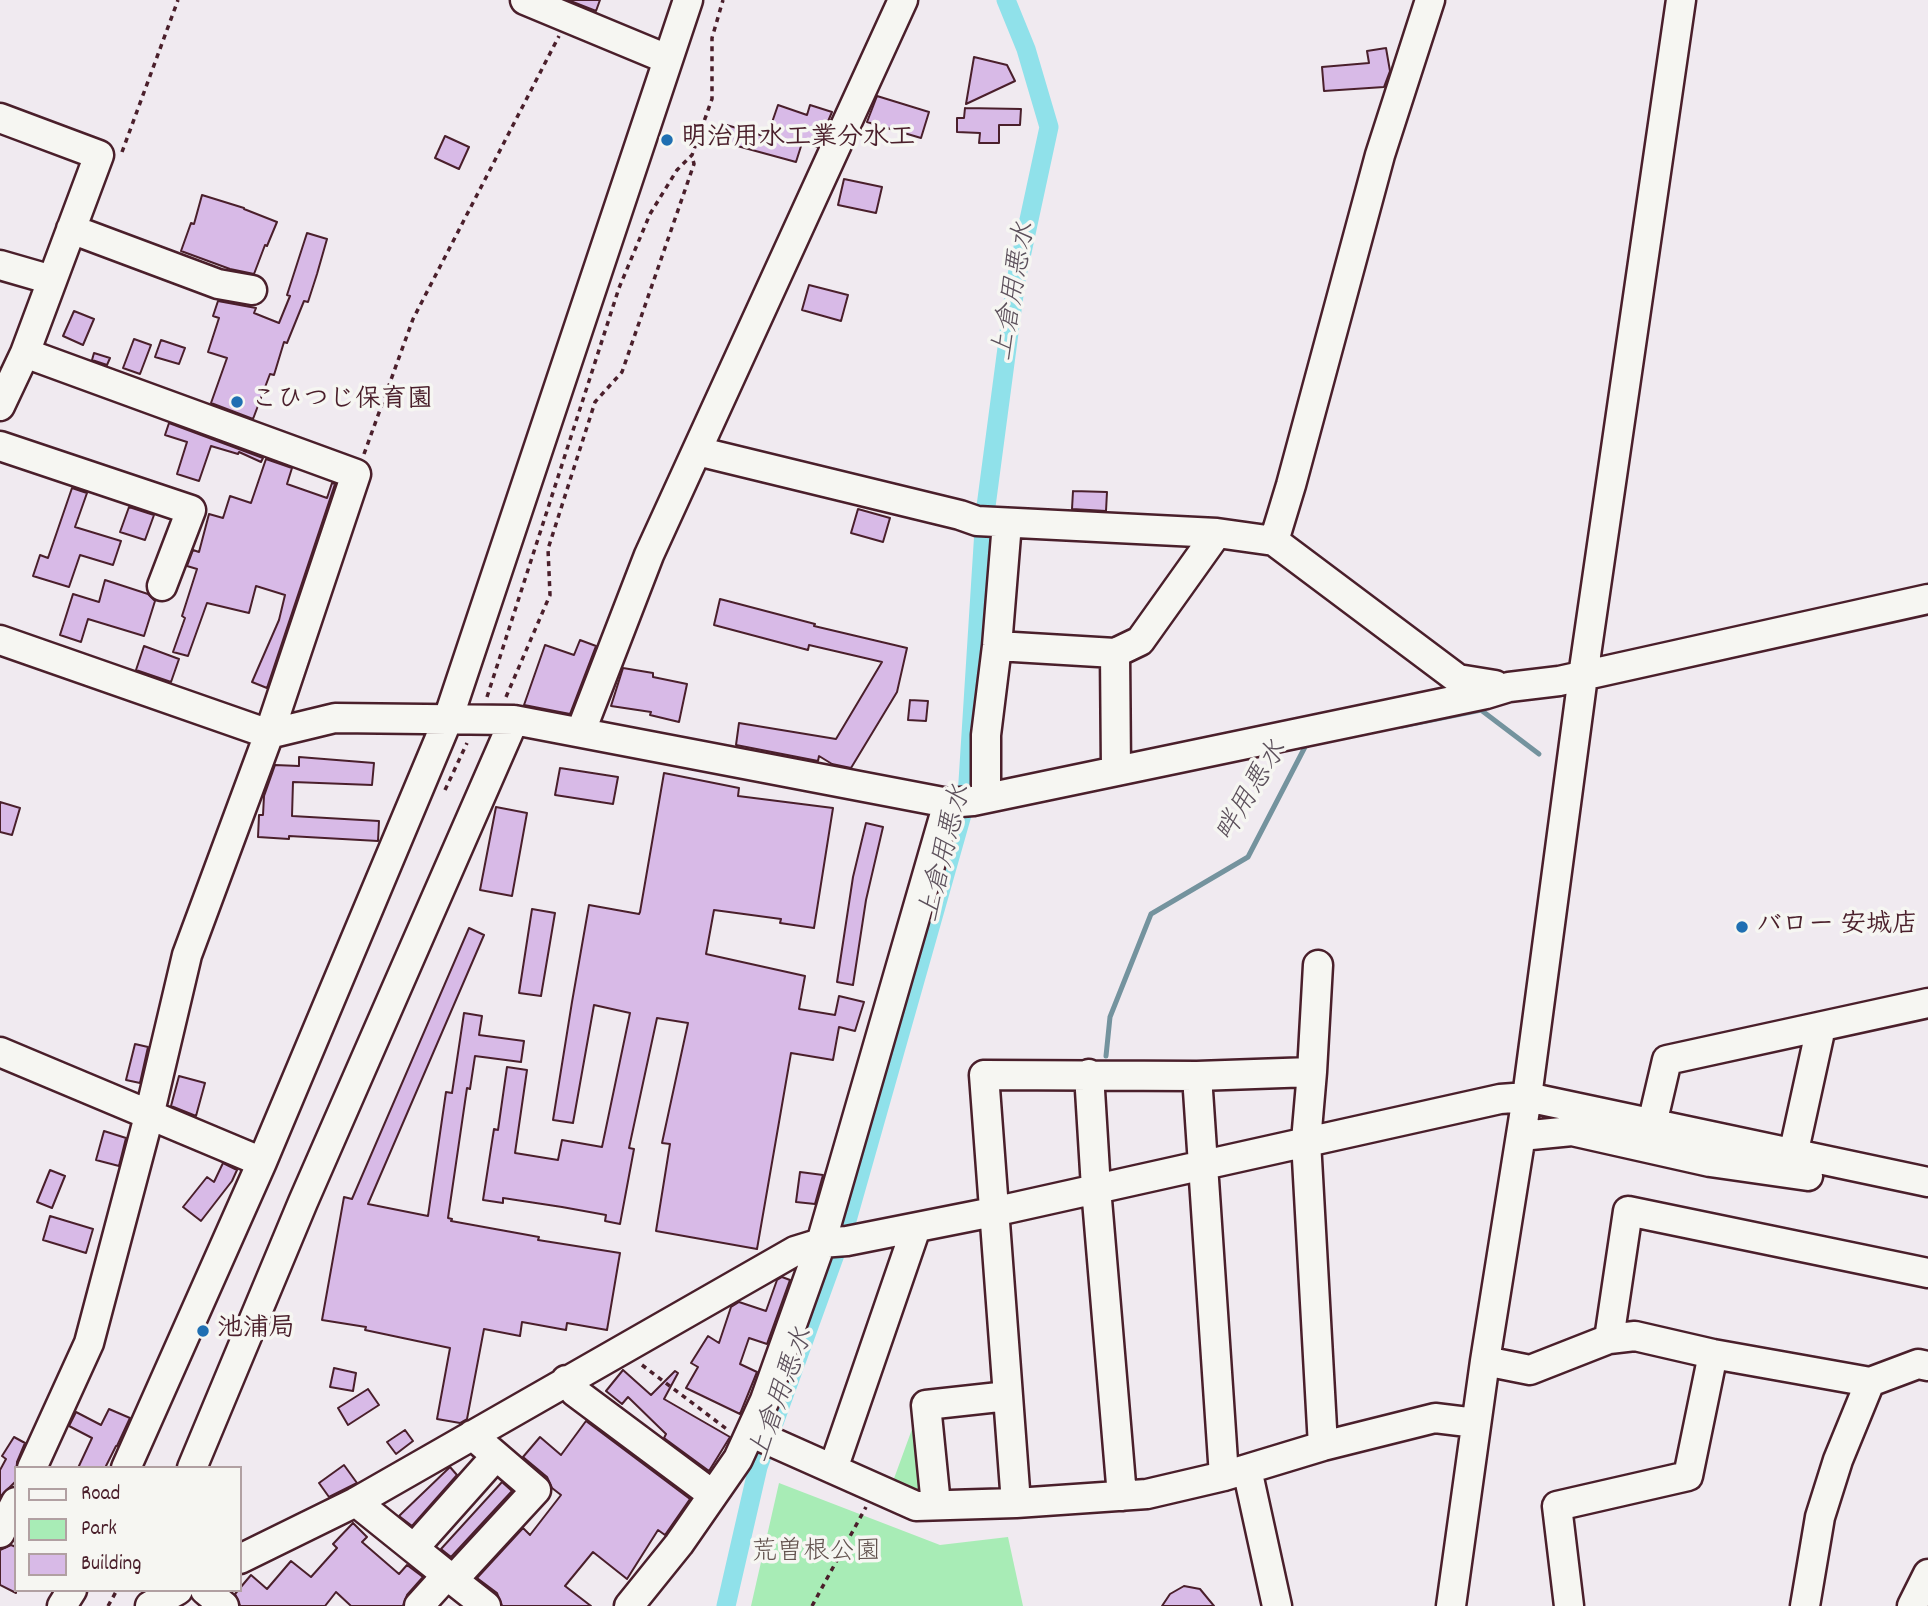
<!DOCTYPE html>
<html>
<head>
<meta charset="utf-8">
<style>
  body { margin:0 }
  #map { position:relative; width:1928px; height:1606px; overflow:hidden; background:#f0eaf0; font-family:Dekko,sans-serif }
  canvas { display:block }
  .legend { position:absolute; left:14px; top:1466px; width:228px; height:126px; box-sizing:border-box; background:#f6f6f2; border:2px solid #b1a0a2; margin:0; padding:9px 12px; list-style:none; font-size:21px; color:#4a1f2b }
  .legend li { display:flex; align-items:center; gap:14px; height:35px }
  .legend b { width:35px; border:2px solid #b1a0a2 }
</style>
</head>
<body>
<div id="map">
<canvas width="1928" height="1606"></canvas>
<ul class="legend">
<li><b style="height:9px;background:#f6f6f2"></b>Road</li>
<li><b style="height:19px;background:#a8ecb6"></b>Park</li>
<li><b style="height:19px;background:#d8bae7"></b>Building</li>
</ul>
</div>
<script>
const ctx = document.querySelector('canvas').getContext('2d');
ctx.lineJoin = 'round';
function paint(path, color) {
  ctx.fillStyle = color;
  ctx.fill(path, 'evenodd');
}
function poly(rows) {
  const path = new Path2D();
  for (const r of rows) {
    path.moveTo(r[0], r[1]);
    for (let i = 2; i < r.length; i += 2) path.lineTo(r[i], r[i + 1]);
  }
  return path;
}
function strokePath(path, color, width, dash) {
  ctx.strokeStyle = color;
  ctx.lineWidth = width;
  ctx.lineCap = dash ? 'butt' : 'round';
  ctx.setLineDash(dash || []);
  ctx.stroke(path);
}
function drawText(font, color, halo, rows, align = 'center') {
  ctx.font = font + ' Dekko,"Klee One",sans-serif';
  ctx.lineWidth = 7;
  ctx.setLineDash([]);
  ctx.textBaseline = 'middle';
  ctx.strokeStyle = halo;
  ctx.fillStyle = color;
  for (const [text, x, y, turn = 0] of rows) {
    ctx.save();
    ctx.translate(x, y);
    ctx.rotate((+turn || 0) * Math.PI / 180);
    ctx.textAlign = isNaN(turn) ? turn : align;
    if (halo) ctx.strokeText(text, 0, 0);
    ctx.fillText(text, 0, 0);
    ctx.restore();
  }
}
paint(poly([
  [919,1410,931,1498,892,1484],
  [779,1483,940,1545,1008,1537,1023,1606,751,1606]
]), '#a8ecb6');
strokePath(poly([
  [1402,726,1481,710,1539,754],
  [1106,1056,1110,1017,1151,914,1248,857,1306,745,1310,744]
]), '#74939e', 5);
strokePath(poly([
  [726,1606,758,1467,846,1224,967,797,985,514,1016,280,1049,127,1026,49,1006,0]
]), '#90e1ea', 19);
const building = poly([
  [568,0,600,0,596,11,568,0],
  [1386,48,1390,71,1384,87,1324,91,1322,67,1369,63,1367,51,1386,48],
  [974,57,1007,65,1015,81,966,104,974,57],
  [877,96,929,112,921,138,867,122,877,96],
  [778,105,807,115,810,105,832,112,817,147,802,143,796,162,719,141,723,124,767,137,778,105],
  [965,108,1021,109,1020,125,999,125,999,143,979,143,980,133,957,132,957,118,964,118,965,108],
  [445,136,469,147,459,169,435,158,445,136],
  [844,179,882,187,876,213,838,205,844,179],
  [202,195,244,208,244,209,277,222,267,246,265,245,254,274,230,269,181,251,191,223,194,224,202,195],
  [307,233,327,239,317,274,308,302,304,301,287,343,284,342,274,375,270,374,253,419,211,403,227,358,208,352,219,318,213,316,218,301,256,308,254,313,279,323,290,296,287,295,307,233],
  [809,285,848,295,841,321,802,310,809,285],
  [74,311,94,319,83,345,63,336,74,311],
  [134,339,151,345,140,374,123,368,134,339],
  [161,340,185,348,179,364,155,357,161,340],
  [94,353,110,358,107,365,92,360,94,353],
  [169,423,263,458,261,462,239,452,238,454,211,446,199,481,177,474,187,442,165,435,169,423],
  [266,459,292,468,287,484,327,498,332,483,335,484,267,688,252,682,279,620,285,595,256,586,249,613,207,603,188,656,173,652,185,618,182,616,197,569,187,566,193,550,199,552,209,514,223,518,230,496,251,503,266,459],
  [72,488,87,493,75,527,121,541,113,565,80,555,69,587,33,576,40,555,48,558,72,488],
  [1073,491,1107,492,1106,511,1072,509,1073,491],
  [129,507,154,515,145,540,120,532,129,507],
  [858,509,890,518,883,542,851,533,858,509],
  [105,580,148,594,155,601,144,636,88,619,81,642,60,635,73,594,99,602,105,580],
  [720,599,815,624,814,626,907,648,897,692,851,768,832,764,819,756,818,761,736,745,739,723,836,739,882,662,809,645,808,650,714,625,720,599],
  [580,640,596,646,570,714,524,705,545,645,574,655,580,640],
  [144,646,179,659,171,682,136,670,144,646],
  [623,668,653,673,653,677,687,684,679,722,650,715,651,712,611,706,623,668],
  [910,700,928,701,926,721,908,720,910,700],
  [299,757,374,763,372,785,293,782,292,816,379,821,378,841,289,836,289,839,258,837,259,815,263,815,264,796,275,765,299,766,299,757],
  [560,768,618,777,613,804,555,795,560,768],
  [664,773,739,788,738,796,833,808,814,928,780,923,781,919,714,910,706,954,805,976,799,1009,835,1015,839,996,864,1002,855,1031,839,1027,833,1060,791,1053,757,1249,656,1231,670,1144,662,1143,688,1023,657,1018,629,1148,634,1149,620,1224,605,1221,606,1215,562,1207,503,1198,503,1203,483,1200,494,1129,498,1130,507,1067,527,1070,515,1153,558,1160,562,1140,602,1147,630,1013,594,1005,573,1123,553,1120,572,1002,589,905,639,914,640,912,664,773],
  [0,802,20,808,12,835,0,832,0,802],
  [496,807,527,813,512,896,480,890,496,807],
  [866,823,883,827,866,900,853,985,837,982,853,877,866,823],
  [532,909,555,913,541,996,519,993,532,909],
  [469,928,484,935,368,1204,428,1216,446,1092,452,1093,464,1013,482,1016,479,1035,524,1041,521,1062,475,1056,470,1089,467,1088,448,1218,452,1219,451,1221,539,1237,538,1240,620,1253,607,1330,567,1323,566,1330,522,1322,520,1336,484,1329,467,1419,460,1423,437,1419,450,1348,365,1330,366,1327,322,1320,344,1197,352,1199,469,928],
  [135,1044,148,1047,140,1083,126,1080,135,1044],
  [179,1076,205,1083,196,1116,171,1106,179,1076],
  [104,1131,126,1138,119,1166,96,1160,104,1131],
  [223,1163,237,1170,232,1181,201,1221,183,1207,207,1177,214,1182,223,1163],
  [50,1170,65,1176,52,1208,37,1202,50,1170],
  [800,1172,823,1175,815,1204,796,1202,800,1172],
  [50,1216,93,1229,86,1253,43,1240,50,1216],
  [782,1277,790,1280,767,1344,749,1338,740,1364,757,1372,740,1414,686,1388,698,1367,691,1363,708,1336,719,1343,731,1307,739,1302,766,1311,777,1280,782,1277],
  [334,1368,356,1373,353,1391,330,1387,334,1368],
  [623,1370,651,1395,675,1371,678,1373,664,1399,730,1437,709,1471,664,1438,666,1434,628,1397,622,1404,606,1391,623,1370],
  [368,1389,379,1405,348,1425,338,1408,368,1389],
  [109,1409,130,1418,117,1446,116,1446,105,1468,78,1468,92,1438,69,1426,76,1412,101,1425,109,1409],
  [586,1421,690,1499,665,1535,658,1530,627,1579,593,1552,565,1586,591,1606,502,1606,497,1593,477,1578,523,1528,530,1535,561,1495,552,1488,547,1477,523,1457,540,1437,561,1455,586,1421],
  [405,1430,413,1441,396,1454,387,1442,405,1430],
  [14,1437,25,1443,17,1462,16,1481,0,1497,0,1470,6,1459,2,1456,14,1437],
  [344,1465,357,1483,329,1497,319,1483,344,1465],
  [450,1467,457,1475,412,1526,399,1516,450,1467],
  [502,1482,512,1491,451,1557,441,1549,502,1482],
  [353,1523,367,1537,362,1542,399,1574,407,1565,423,1577,407,1595,403,1606,351,1606,336,1592,325,1606,240,1606,235,1594,251,1575,267,1589,291,1561,311,1577,337,1548,333,1544,353,1523],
  [11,1545,16,1547,16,1593,0,1585,0,1550,11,1545],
  [1184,1586,1200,1589,1214,1606,1162,1606,1170,1594,1184,1586]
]);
paint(building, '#d8bae7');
strokePath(building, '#4a1f2b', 2);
const minor = poly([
  [525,0,667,59],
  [0,118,99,155,25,353,0,406],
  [71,229,218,284,252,290],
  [0,265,52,280],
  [25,353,356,474,269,734,187,955,149,1116,89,1343,32,1468],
  [0,446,191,510,162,586],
  [697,451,960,515,977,521,1217,533,1274,541,1458,679,1495,685],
  [1274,541,1291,485,1380,155,1430,0],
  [0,640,269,734,335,718,514,720,948,803,973,801,1486,694,1509,687,1559,681,1928,599],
  [997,646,1115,653],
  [581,731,649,555,903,0],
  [1116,770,1115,653,1140,641,1217,533],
  [986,797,986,735,997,646,1007,523],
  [0,1052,262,1162],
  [1312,1072,1318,965],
  [1089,1074,1096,1188,1122,1496],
  [1197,1076,1224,1476],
  [1652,1124,1667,1060,1928,1003],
  [1521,1136,1572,1131,1710,1162,1808,1176],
  [1793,1155,1821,1027],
  [1609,1339,1628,1211,1928,1273],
  [1485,1361,1530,1370,1609,1339,1635,1336,1713,1354,1870,1382,1918,1364,1928,1366],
  [566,1380,575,1392,713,1495],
  [752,1433,916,1506,1016,1503,1147,1494,1224,1476,1323,1446,1435,1418,1476,1423],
  [126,1468,262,1162,448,719,688,0],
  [192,1468,303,1202,514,720],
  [833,1469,916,1228],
  [1247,1469,1277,1606],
  [356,1502,453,1580,536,1490,472,1435],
  [1016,1503,984,1075,1197,1076,1312,1072,1306,1141,1323,1446],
  [936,1505,926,1405,1008,1396],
  [0,1533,16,1502],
  [414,1548,496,1456],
  [240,1559,356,1502,795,1251,821,1243,847,1241,993,1212,1500,1099,1527,1097,1928,1182],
  [453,1580,486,1606],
  [205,1590,224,1606],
  [62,1606,72,1590],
  [150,1606,178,1590],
  [419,1606,447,1575],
  [629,1606,679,1544,738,1459,765,1400,821,1243,948,803],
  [1451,1606,1485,1361,1527,1097,1583,676,1681,0],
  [1569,1606,1557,1506,1688,1476,1713,1354],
  [1805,1606,1820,1517,1838,1460,1870,1382],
  [1912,1606,1928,1574]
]);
strokePath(minor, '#4a1f2b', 33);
strokePath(poly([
  [122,152,178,0],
  [364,454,413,319,559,36],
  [487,697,619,288,650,214,677,170,692,155,712,99,712,38,723,0],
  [506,697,550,595,548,549,595,402,622,372,694,164,692,156],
  [445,790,467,743],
  [642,1365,728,1430],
  [108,1606,117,1590],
  [812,1606,866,1507]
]), '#4a1f2b', 3.5, [5, 5]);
strokePath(minor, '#f6f6f2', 28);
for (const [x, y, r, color] of [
  [667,140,7,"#1f6fb2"],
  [237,402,7,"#1f6fb2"],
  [1742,927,7,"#1f6fb2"],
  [203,1331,7,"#1f6fb2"]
]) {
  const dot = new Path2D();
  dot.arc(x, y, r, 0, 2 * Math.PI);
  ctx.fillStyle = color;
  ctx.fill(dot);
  strokePath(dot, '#f6f6f2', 2.5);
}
drawText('bold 26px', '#4a1f2b', '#f6f6f2', [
  ["明治用水工業分水工",681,140],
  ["こひつじ保育園",251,402],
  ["バロー 安城店",1756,927],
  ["池浦局",217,1331]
], 'left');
drawText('26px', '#62524e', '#f6f6f2', [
  ["荒曽根公園",816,1554]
]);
drawText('italic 28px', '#5c505b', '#f6f6f2', [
  ["上倉用悪水",1017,292,-80],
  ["畔用悪水",1254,793,-59],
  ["上倉用悪水",948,854,-76],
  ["上倉用悪水",784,1396,-70]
]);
</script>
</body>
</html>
